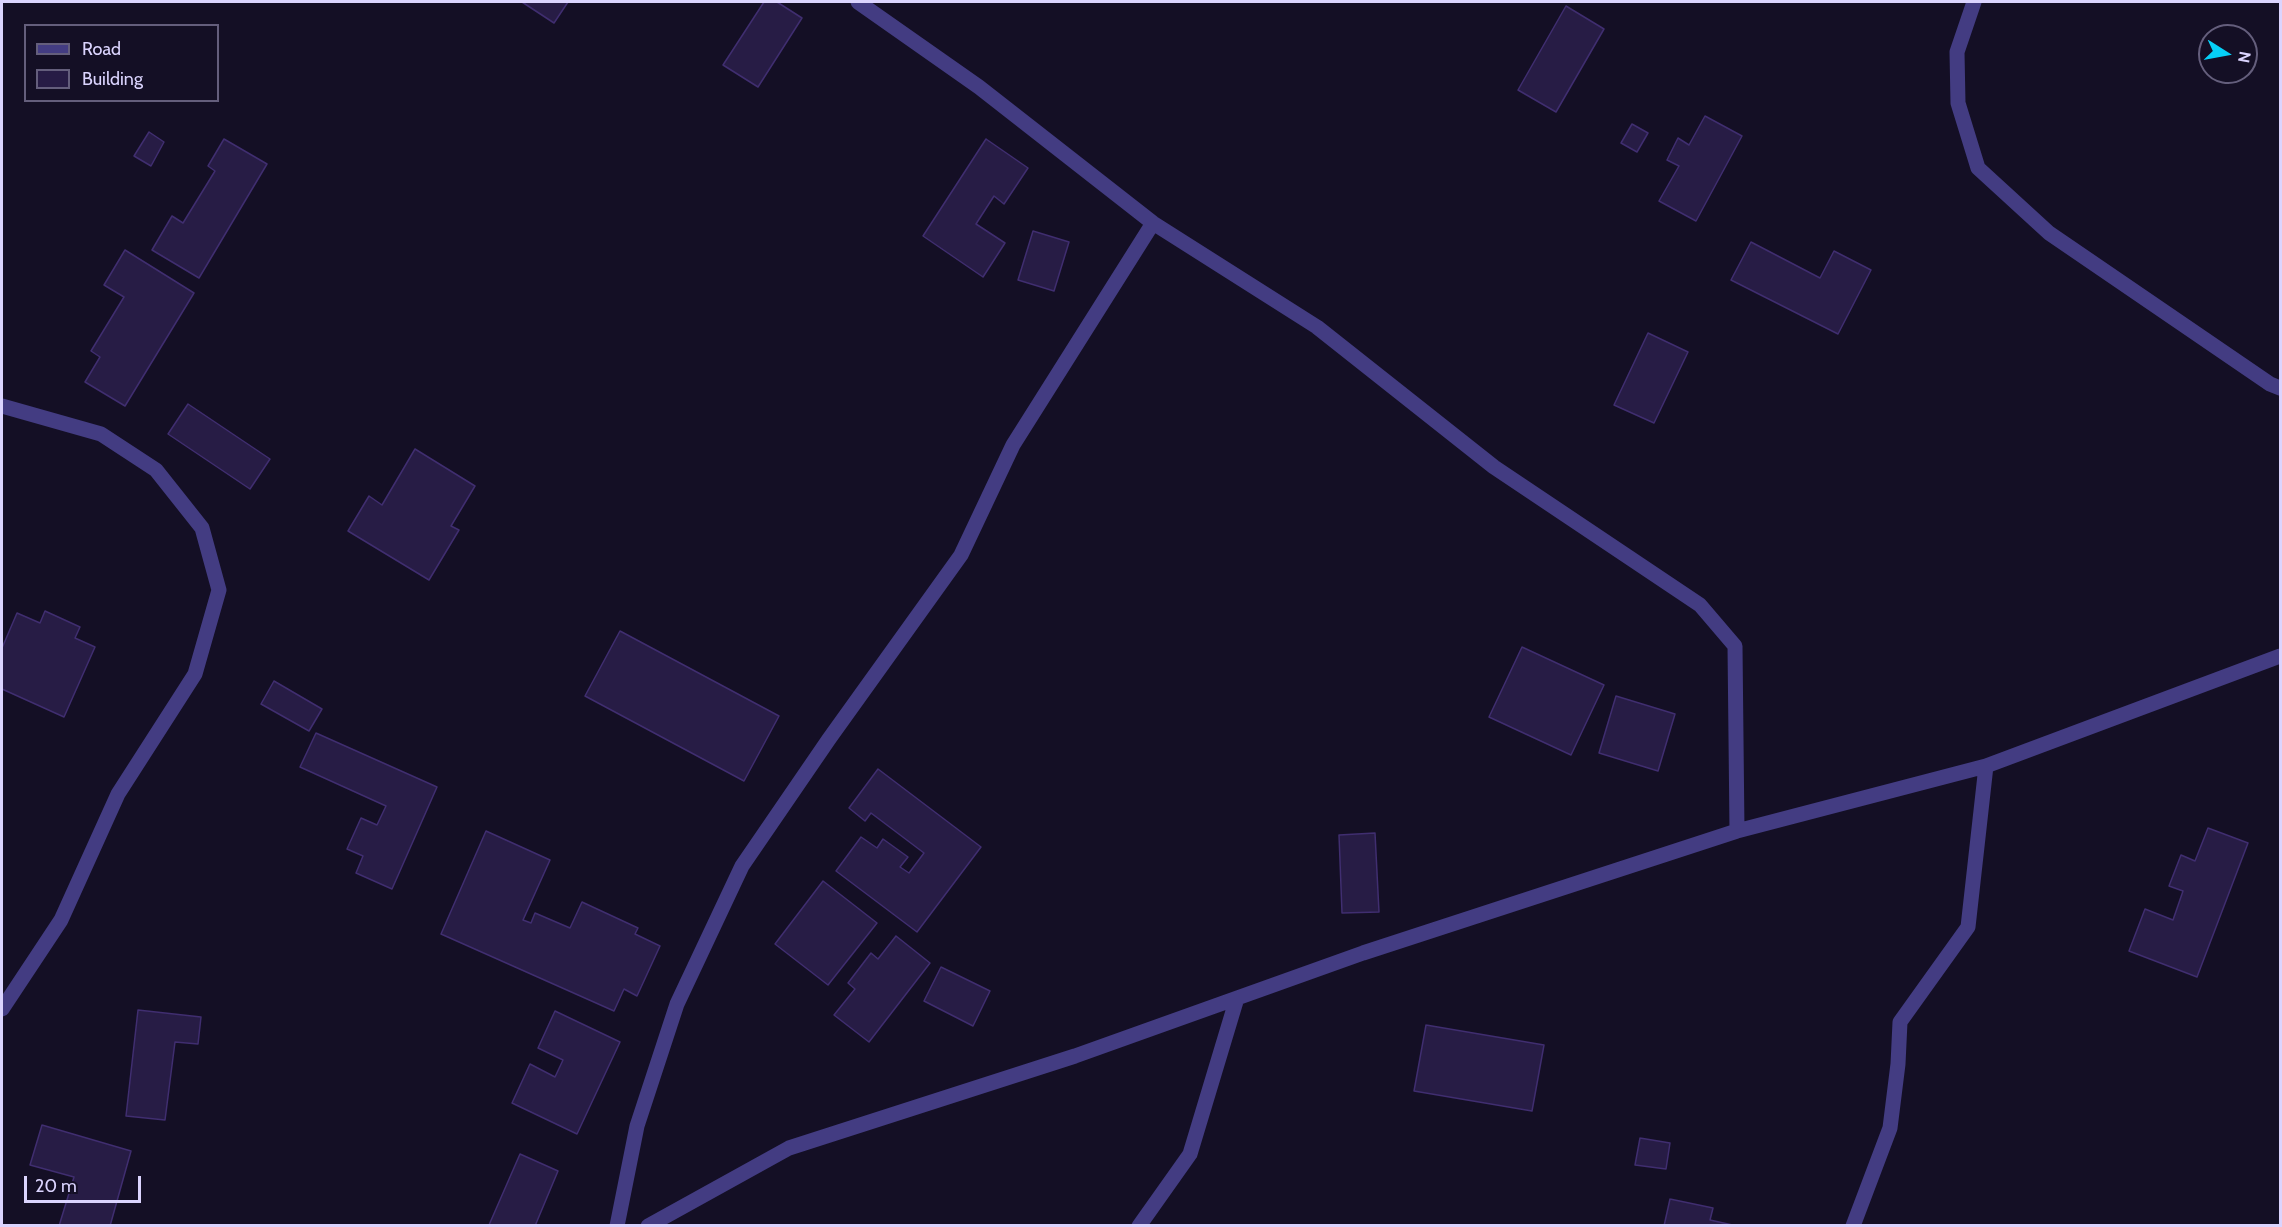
<!DOCTYPE html>
<html>
<head>
<meta charset="utf-8">
<style>
  body { margin:0 }
  #map { position:relative; width:2282px; height:1227px; overflow:hidden; background:#140f25; font-family:Cabin,sans-serif }
  canvas { display:block }
  .frame { position:absolute; inset:0; border:3px solid #dbd4fe; pointer-events:none }
  .legend { position:absolute; left:24px; top:24px; width:195px; height:78px; box-sizing:border-box; background:#140f25; border:2px solid #645e7c; margin:0; padding:8px 10px; list-style:none; font-size:18px; color:#dbd4fe }
  .legend li { display:flex; align-items:center; gap:12px; height:30px }
  .legend b { width:30px; border:2px solid #645e7c }
  .north { position:absolute; left:2198px; top:24px; width:60px; height:60px; box-sizing:border-box; background:#140f25; border:2px solid #645e7c; border-radius:50%; rotate:101deg; font-size:16px; font-weight:700; line-height:24px; text-align:center; color:#dbd4fe }
  .north::after { content:''; display:block; margin:auto; width:21px; height:27px; background:#06d0f7; clip-path:polygon(50% 0,100% 100%,50% 72%,0 100%) }
  .scale { position:absolute; left:24px; top:1176px; width:117px; height:27px; box-sizing:border-box; border:3px solid #dbd4fe; border-top:0; padding-left:8px; font-size:18px; line-height:21px; white-space:nowrap; color:#dbd4fe; -webkit-text-stroke:4px #140f25; paint-order:stroke }
</style>
</head>
<body>
<div id="map">
<canvas width="2282" height="1227"></canvas>
<div class="frame"></div>
<ul class="legend">
<li><b style="height:8px;background:#433c82"></b>Road</li>
<li><b style="height:16px;background:#271c45"></b>Building</li>
</ul>
<div class="north">N</div>
<div class="scale">20 m</div>
</div>
<script>
const ctx = document.querySelector('canvas').getContext('2d');
ctx.lineJoin = 'round';
function paint(path, color) {
  ctx.fillStyle = color;
  ctx.fill(path, 'evenodd');
}
function poly(rows) {
  const path = new Path2D();
  for (const r of rows) {
    path.moveTo(r[0], r[1]);
    for (let i = 2; i < r.length; i += 2) path.lineTo(r[i], r[i + 1]);
  }
  return path;
}
function strokePath(path, color, width, dash) {
  ctx.strokeStyle = color;
  ctx.lineWidth = width;
  ctx.lineCap = dash ? 'butt' : 'round';
  ctx.setLineDash(dash || []);
  ctx.stroke(path);
}
const building = poly([
  [522,2,568,2,554,23,522,2],
  [764,2,777,2,802,18,758,87,723,65,764,2],
  [1566,6,1604,29,1556,112,1518,90,1566,6],
  [1705,116,1742,136,1696,221,1659,201,1679,166,1667,160,1678,138,1689,145,1705,116],
  [1632,124,1648,133,1637,152,1621,143,1632,124],
  [149,132,164,142,151,166,134,156,149,132],
  [224,139,267,164,199,278,152,250,172,216,183,223,215,171,208,166,224,139],
  [986,139,1028,168,1004,204,994,196,976,224,1005,243,983,277,923,236,986,139],
  [1033,231,1069,242,1054,291,1018,280,1033,231],
  [1751,242,1820,278,1834,251,1871,270,1838,334,1731,280,1751,242],
  [125,250,194,293,125,406,85,382,100,357,91,351,124,297,104,285,125,250],
  [1648,333,1688,352,1654,423,1614,405,1648,333],
  [188,404,270,459,250,489,168,434,188,404],
  [415,449,475,486,451,526,459,530,429,580,348,531,369,496,382,505,415,449],
  [45,611,80,627,75,638,95,647,64,717,2,689,2,648,17,613,40,623,45,611],
  [620,631,779,716,744,781,585,696,620,631],
  [1522,647,1604,685,1571,755,1489,717,1522,647],
  [274,681,322,709,309,731,261,704,274,681],
  [1616,696,1675,714,1658,771,1599,753,1616,696],
  [316,733,437,787,392,889,356,873,363,856,347,849,361,818,377,825,386,806,300,767,316,733],
  [878,769,981,847,917,932,836,871,861,837,877,848,883,839,908,857,900,867,909,873,924,853,871,813,865,821,849,808,878,769],
  [2208,828,2248,843,2197,977,2129,951,2145,909,2173,920,2183,891,2169,886,2181,855,2195,861,2208,828],
  [486,831,550,860,523,920,531,923,535,913,570,928,582,902,638,928,635,934,660,946,637,996,624,989,614,1011,441,934,486,831],
  [1375,833,1379,912,1342,913,1339,835,1375,833],
  [823,881,877,923,828,985,775,944,823,881],
  [896,936,930,963,869,1042,834,1015,855,989,848,983,871,953,878,959,896,936],
  [941,967,990,991,973,1026,924,1001,941,967],
  [138,1010,201,1017,198,1044,175,1042,165,1120,126,1116,138,1010],
  [555,1011,620,1042,577,1134,512,1103,530,1064,555,1077,563,1060,538,1048,555,1011],
  [1426,1025,1544,1045,1532,1111,1414,1091,1426,1025],
  [42,1125,131,1151,110,1226,59,1226,74,1177,30,1165,42,1125],
  [1640,1138,1670,1143,1666,1169,1635,1165,1640,1138],
  [520,1154,558,1171,535,1226,489,1225,520,1154],
  [1670,1199,1713,1208,1710,1220,1737,1226,1664,1226,1670,1199]
]);
paint(building, '#271c45');
strokePath(building, '#402e70', 1.5);
strokePath(poly([
  [858,2,979,87,1153,223,1317,327,1494,467,1700,605,1735,646,1737,831],
  [1974,2,1957,52,1958,103,1978,168,2049,233,2270,384,2280,388],
  [2,406,101,434,156,470,202,528,219,590,195,674,118,794,61,920,2,1009],
  [617,1226,637,1126,677,1004,742,866,829,739,961,555,1013,445,1153,223],
  [648,1226,789,1148,1075,1056,1363,953,1737,831,1986,766,2280,656],
  [1139,1226,1190,1154,1237,998],
  [1853,1226,1890,1128,1898,1064,1900,1022,1968,927,1986,766]
]), '#433c82', 15);
</script>
</body>
</html>
